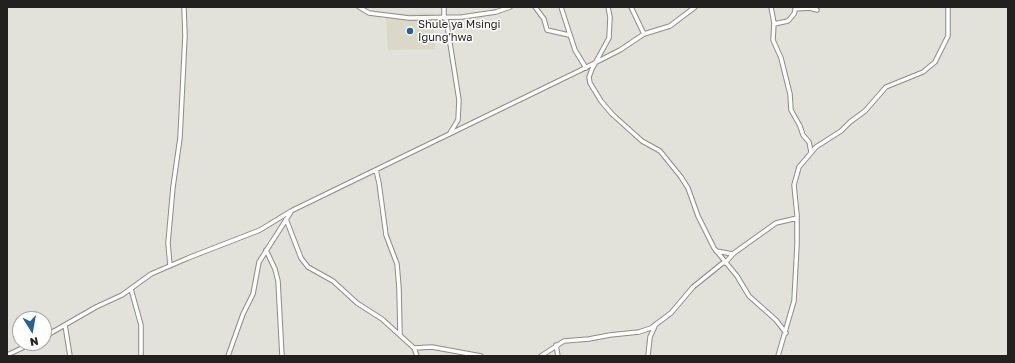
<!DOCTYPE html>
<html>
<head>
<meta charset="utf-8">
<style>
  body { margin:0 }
  #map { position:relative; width:1015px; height:363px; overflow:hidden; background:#e2e2da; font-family:"Golos Text",sans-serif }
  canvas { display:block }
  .frame { position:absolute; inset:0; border:8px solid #22211f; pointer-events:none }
  .north { position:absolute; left:12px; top:311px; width:40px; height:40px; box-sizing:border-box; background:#fffffe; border:1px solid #a7a6a5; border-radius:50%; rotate:169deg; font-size:11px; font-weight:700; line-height:16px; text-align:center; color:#22211f }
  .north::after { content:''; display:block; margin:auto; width:14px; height:18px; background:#266098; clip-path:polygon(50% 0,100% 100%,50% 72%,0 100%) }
</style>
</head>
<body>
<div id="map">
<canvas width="1015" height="363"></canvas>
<div class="frame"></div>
<div class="north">N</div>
</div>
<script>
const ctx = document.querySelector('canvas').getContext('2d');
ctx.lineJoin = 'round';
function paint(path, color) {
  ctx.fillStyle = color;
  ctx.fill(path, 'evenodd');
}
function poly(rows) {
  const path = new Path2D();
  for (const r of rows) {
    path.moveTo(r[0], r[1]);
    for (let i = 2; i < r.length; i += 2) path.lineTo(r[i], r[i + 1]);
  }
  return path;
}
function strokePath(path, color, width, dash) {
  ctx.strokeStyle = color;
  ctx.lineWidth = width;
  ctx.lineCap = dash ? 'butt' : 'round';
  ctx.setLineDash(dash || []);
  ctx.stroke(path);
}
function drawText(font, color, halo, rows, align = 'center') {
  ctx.font = font + ' "Golos Text",sans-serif';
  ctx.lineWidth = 3;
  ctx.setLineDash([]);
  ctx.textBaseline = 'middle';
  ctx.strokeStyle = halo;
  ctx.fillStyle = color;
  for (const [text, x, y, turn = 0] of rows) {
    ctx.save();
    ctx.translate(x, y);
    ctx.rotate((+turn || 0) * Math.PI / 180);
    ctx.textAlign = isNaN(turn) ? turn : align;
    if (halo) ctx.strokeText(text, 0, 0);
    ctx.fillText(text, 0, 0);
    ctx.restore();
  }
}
paint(poly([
  [433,13,435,49,388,50,386,14]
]), '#d9d8c9');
const minor = poly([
  [359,7,369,13,409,18,462,17,496,12,510,7],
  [444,7,444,18],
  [535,7,544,19,547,30,569,35],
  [561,7,575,50,586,68],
  [608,7,610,17,609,38,592,69,589,77,590,83,601,101,612,114,642,141,660,151,681,177,688,188,698,216,714,248,737,276,749,296,776,320,786,333],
  [631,7,644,34],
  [771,7,774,23,773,40,781,58,790,94,791,110,800,126,803,135,809,142,811,152],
  [795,9,810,8,817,10],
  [446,18,459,100,458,120,450,133],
  [774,24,788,21,794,14,796,7],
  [376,170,379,183,386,235,397,264,399,288,400,334],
  [286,219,301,258,308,267,333,281,357,303,382,319,414,348,417,356],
  [266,250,275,269,278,281,282,356],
  [716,251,733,254],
  [725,263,734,253,776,223,797,218],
  [170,266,168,243,173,187,180,138,185,36,184,7],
  [131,289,141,325,141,356],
  [65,325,70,356],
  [44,337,96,307,122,295,151,274,188,258,260,230,291,211,581,70,620,50,644,34,670,26,695,7],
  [556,345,558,356],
  [414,348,432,347,481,356],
  [7,355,33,343],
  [228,356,243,314,253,294,259,262,291,212],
  [541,356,564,341,589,339,610,335,639,332,651,328,671,313,693,287,724,262],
  [648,356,650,337,655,326],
  [778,356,794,301,797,245,797,215,794,185,799,167,816,147,841,131,850,122,865,111,886,87,923,72,935,62,948,36,948,7]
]);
strokePath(minor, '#8d8c85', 5.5);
strokePath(minor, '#fff', 3.5);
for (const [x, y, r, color] of [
  [410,31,4,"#266098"]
]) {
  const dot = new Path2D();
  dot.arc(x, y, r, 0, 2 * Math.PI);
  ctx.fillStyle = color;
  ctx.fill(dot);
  strokePath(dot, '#fffffe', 1.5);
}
drawText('11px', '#22211f', '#fffffe', [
  ["Shule ya Msingi",418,25],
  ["Igung'hwa",418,38]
], 'left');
</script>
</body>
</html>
